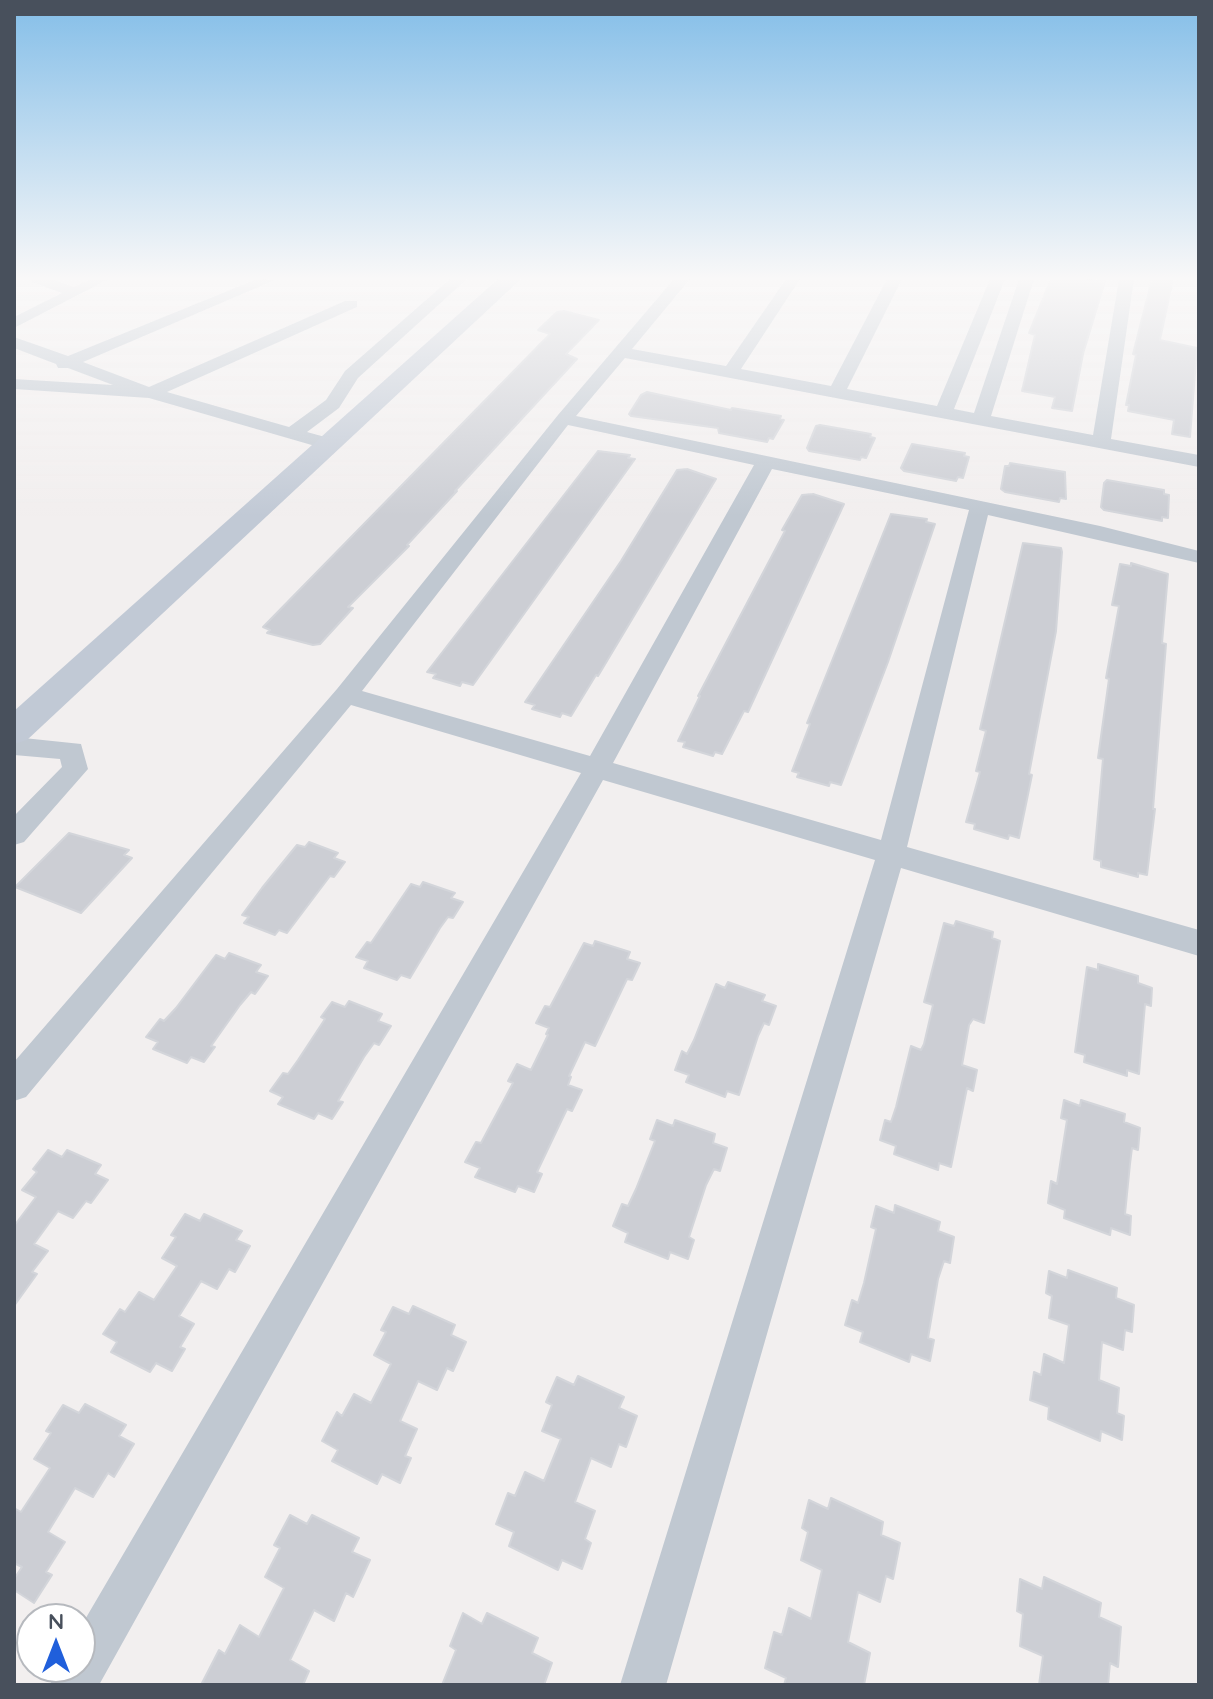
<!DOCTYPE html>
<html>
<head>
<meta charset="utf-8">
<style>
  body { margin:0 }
  #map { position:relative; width:1213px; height:1699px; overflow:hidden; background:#f2efef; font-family:Quicksand,sans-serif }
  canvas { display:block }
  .frame { position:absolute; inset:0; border:16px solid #48505c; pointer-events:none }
  .north { position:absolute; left:16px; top:1603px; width:80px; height:80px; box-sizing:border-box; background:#fff; border:2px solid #b6b9be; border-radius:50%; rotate:0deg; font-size:22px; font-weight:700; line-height:32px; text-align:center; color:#48505c }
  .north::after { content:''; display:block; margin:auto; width:28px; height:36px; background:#205fdb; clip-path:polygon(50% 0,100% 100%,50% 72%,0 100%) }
</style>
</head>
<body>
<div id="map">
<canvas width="1213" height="1699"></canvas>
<div class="frame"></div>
<div class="north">N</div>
</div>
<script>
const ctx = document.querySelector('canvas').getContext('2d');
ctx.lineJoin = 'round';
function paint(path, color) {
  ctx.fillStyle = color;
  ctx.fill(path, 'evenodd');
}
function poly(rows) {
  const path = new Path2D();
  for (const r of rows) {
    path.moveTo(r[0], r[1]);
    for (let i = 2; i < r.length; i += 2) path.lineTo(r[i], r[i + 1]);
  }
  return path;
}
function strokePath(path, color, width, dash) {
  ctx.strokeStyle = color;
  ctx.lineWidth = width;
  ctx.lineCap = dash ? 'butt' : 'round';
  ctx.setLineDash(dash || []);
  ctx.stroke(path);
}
const building = poly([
  [1051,279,1105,281,1083,354,1072,411,1052,408,1055,397,1022,391,1035,335,1029,333,1051,279],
  [1152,279,1173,279,1160,340,1197,348,1190,437,1172,434,1174,420,1128,411,1129,405,1126,405,1136,355,1133,354,1152,279],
  [564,311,599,320,566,354,577,359,455,491,457,491,407,545,409,546,348,607,353,608,320,644,313,645,267,633,270,630,263,627,550,334,538,330,557,312,564,311],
  [647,392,731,410,732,408,781,416,780,419,784,420,773,439,769,438,767,442,719,433,718,428,631,416,629,414,641,395,647,392],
  [820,425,871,434,870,437,875,438,866,458,861,457,860,460,809,451,807,448,816,426,820,425],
  [912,444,965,453,964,456,969,457,963,478,958,477,956,481,904,471,901,468,912,444],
  [598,451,630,455,628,458,635,459,473,685,462,682,460,686,433,678,436,674,427,672,598,451],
  [1010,463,1065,472,1066,499,1060,498,1059,502,1005,492,1001,489,1005,466,1009,466,1010,463],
  [687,469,716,479,598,676,596,675,571,716,562,713,560,717,532,709,535,705,525,702,621,561,677,470,687,469],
  [1107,480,1164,490,1164,494,1169,495,1168,518,1162,517,1162,521,1104,510,1101,507,1104,483,1107,480],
  [813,494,844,504,748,712,744,711,722,754,715,752,713,756,683,747,685,742,678,741,700,696,698,696,785,531,782,530,802,495,813,494],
  [891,514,927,519,926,522,935,524,888,662,841,785,830,782,829,786,797,777,799,773,792,771,810,724,807,723,891,514],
  [1023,543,1061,548,1062,552,1056,631,1029,774,1032,775,1019,838,1009,835,1008,839,974,829,975,824,966,822,980,772,976,771,986,731,980,729,1023,543],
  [1131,563,1168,574,1162,643,1166,644,1153,809,1155,809,1147,875,1138,873,1138,877,1101,867,1101,861,1094,859,1103,759,1098,758,1109,679,1106,678,1119,606,1112,605,1120,564,1131,566,1131,563],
  [69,833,129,850,124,855,132,858,81,913,15,887,69,833],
  [309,842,338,853,334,858,345,862,334,877,330,876,287,933,279,930,275,935,244,923,249,917,242,915,262,888,297,845,305,847,309,842],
  [423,882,455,893,451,898,463,902,453,918,448,917,440,928,410,978,401,975,397,980,364,968,368,961,356,957,367,942,371,943,411,884,420,887,423,882],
  [956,921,993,932,992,938,1000,941,984,1023,973,1019,969,1025,962,1065,977,1070,973,1091,967,1088,951,1167,939,1163,938,1170,894,1154,896,1146,880,1140,885,1120,891,1122,896,1107,911,1046,921,1050,924,1044,933,1005,924,1002,944,923,954,926,956,921],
  [595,941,630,952,627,959,640,963,632,980,627,979,595,1046,585,1042,569,1076,571,1077,568,1085,582,1090,572,1111,567,1109,537,1172,542,1174,534,1192,518,1186,515,1192,475,1177,480,1168,465,1162,476,1142,481,1143,513,1083,508,1081,517,1064,531,1070,548,1035,546,1034,549,1028,536,1023,545,1006,550,1007,584,943,593,946,595,941],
  [229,953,261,965,256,972,268,976,255,994,251,992,240,1005,211,1046,215,1047,204,1062,191,1057,187,1063,153,1049,158,1042,146,1037,160,1019,164,1021,176,1008,216,955,225,959,229,953],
  [1098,964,1138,976,1138,983,1152,988,1151,1006,1145,1004,1139,1074,1127,1070,1127,1076,1084,1062,1085,1055,1075,1052,1087,967,1098,970,1098,964],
  [728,982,765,995,762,1001,776,1006,769,1025,764,1023,758,1036,739,1095,727,1091,725,1097,686,1082,689,1075,675,1070,682,1051,687,1054,694,1040,716,984,725,988,728,982],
  [349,1001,382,1014,378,1021,391,1026,379,1045,374,1043,364,1057,338,1101,343,1102,332,1119,318,1113,314,1119,278,1104,283,1097,270,1091,283,1073,288,1074,298,1060,325,1019,321,1017,332,1002,345,1007,349,1001],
  [1064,1100,1080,1106,1081,1100,1125,1114,1124,1122,1140,1128,1138,1150,1132,1148,1130,1164,1125,1214,1131,1216,1130,1235,1111,1228,1110,1235,1064,1218,1065,1210,1048,1203,1051,1181,1057,1184,1067,1120,1061,1118,1064,1100],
  [657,1120,673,1126,675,1120,715,1134,713,1143,727,1148,720,1171,714,1169,706,1185,689,1237,694,1240,688,1259,670,1252,668,1259,625,1242,628,1233,613,1226,622,1204,628,1206,636,1189,655,1141,650,1139,657,1120],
  [48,1150,62,1157,67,1150,101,1165,95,1174,108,1180,91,1203,86,1201,73,1218,58,1211,34,1244,48,1251,32,1272,37,1274,14,1306,14,1226,36,1197,22,1190,37,1172,33,1169,48,1150],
  [895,1205,940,1222,938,1231,954,1237,950,1263,944,1261,938,1279,928,1338,934,1340,930,1361,911,1354,909,1362,860,1342,863,1332,845,1325,852,1300,858,1303,864,1283,876,1229,871,1227,876,1206,894,1213,895,1205],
  [185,1214,200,1221,204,1214,242,1231,236,1240,250,1246,235,1272,229,1269,217,1289,201,1281,179,1316,194,1324,180,1347,185,1349,172,1371,156,1363,150,1372,111,1352,117,1342,103,1334,120,1309,125,1312,139,1292,154,1300,177,1266,162,1258,176,1237,171,1235,185,1214],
  [1068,1270,1117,1288,1116,1298,1134,1305,1132,1332,1125,1330,1123,1350,1102,1342,1099,1380,1119,1388,1117,1413,1124,1416,1122,1440,1101,1431,1100,1441,1048,1419,1049,1407,1030,1400,1034,1372,1041,1375,1044,1354,1064,1363,1069,1325,1049,1318,1052,1296,1046,1293,1049,1271,1067,1278,1068,1270],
  [413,1306,455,1325,451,1335,466,1342,453,1371,447,1368,437,1390,418,1381,400,1421,417,1429,405,1456,411,1458,400,1483,382,1474,377,1484,332,1461,338,1450,322,1441,337,1412,342,1416,354,1394,371,1403,391,1364,374,1355,386,1332,381,1330,393,1307,409,1314,413,1306],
  [578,1376,624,1397,619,1408,637,1416,626,1447,619,1444,611,1467,591,1458,575,1502,595,1511,585,1539,591,1543,582,1569,562,1560,558,1570,509,1546,514,1532,496,1524,508,1493,515,1496,525,1472,544,1481,561,1439,542,1431,552,1405,546,1402,557,1377,574,1385,578,1376],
  [85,1404,126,1425,119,1436,134,1444,114,1477,108,1473,93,1497,75,1488,48,1532,65,1542,46,1572,52,1575,34,1603,14,1590,14,1579,22,1567,14,1563,14,1508,21,1512,50,1468,34,1459,51,1433,46,1431,63,1405,79,1413,85,1404],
  [831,1498,883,1522,881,1535,900,1543,893,1579,886,1576,880,1602,858,1592,848,1642,870,1653,864,1685,784,1685,786,1678,765,1668,774,1632,782,1635,789,1608,811,1619,822,1570,801,1560,808,1532,802,1528,809,1500,828,1509,831,1498],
  [290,1515,307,1524,312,1515,359,1538,352,1552,370,1560,353,1597,346,1593,334,1621,314,1610,290,1660,309,1671,303,1685,201,1685,219,1650,225,1654,240,1625,259,1637,284,1588,265,1577,280,1548,274,1545,290,1515],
  [1044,1577,1101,1603,1099,1617,1121,1627,1118,1667,1110,1663,1108,1685,1039,1685,1043,1656,1020,1646,1023,1614,1017,1611,1020,1579,1042,1589,1044,1577],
  [463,1613,482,1624,487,1613,538,1638,532,1653,552,1663,544,1685,442,1685,456,1650,450,1646,463,1613]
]);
paint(building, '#ccced4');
strokePath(building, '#d3d5da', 2);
paint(poly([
  [30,279,51,279,74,287,90,279,109,279,14,328,14,317,62,293,32,282,30,279],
  [257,279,275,280,83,362,149,387,345,301,357,301,357,307,167,392,289,427,326,400,345,371,450,279,467,279,358,378,339,408,307,432,336,440,338,444,329,450,149,398,14,389,14,379,113,385,68,368,58,368,56,364,14,348,14,337,68,356,257,279],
  [674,279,690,279,632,349,726,366,786,279,800,279,741,369,831,386,887,279,902,279,847,389,937,406,990,279,1005,279,954,409,974,413,1019,279,1034,279,991,416,1093,435,1119,279,1134,279,1111,439,1199,455,1199,467,625,358,576,416,1100,526,1199,551,1199,563,988,515,907,847,1199,930,1199,956,901,868,666,1685,620,1685,875,860,603,780,99,1685,50,1685,57,1667,80,1667,80,1628,581,773,351,705,26,1097,14,1101,14,1062,337,689,558,415,674,279],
  [568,425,754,465,590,756,362,691,568,425],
  [772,469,969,510,881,840,613,763,772,469],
  [14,737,81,744,88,769,24,842,14,845,14,816,62,767,60,759,14,755,14,737]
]), '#c0c8d1');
paint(poly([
  [498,279,521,279,27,740,14,744,14,711,498,279]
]), '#c1c9d5');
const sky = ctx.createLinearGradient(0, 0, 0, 516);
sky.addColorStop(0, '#84bee8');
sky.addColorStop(0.54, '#f9f8f8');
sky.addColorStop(1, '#f9f8f800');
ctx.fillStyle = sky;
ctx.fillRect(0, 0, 1213, 516);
</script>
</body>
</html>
